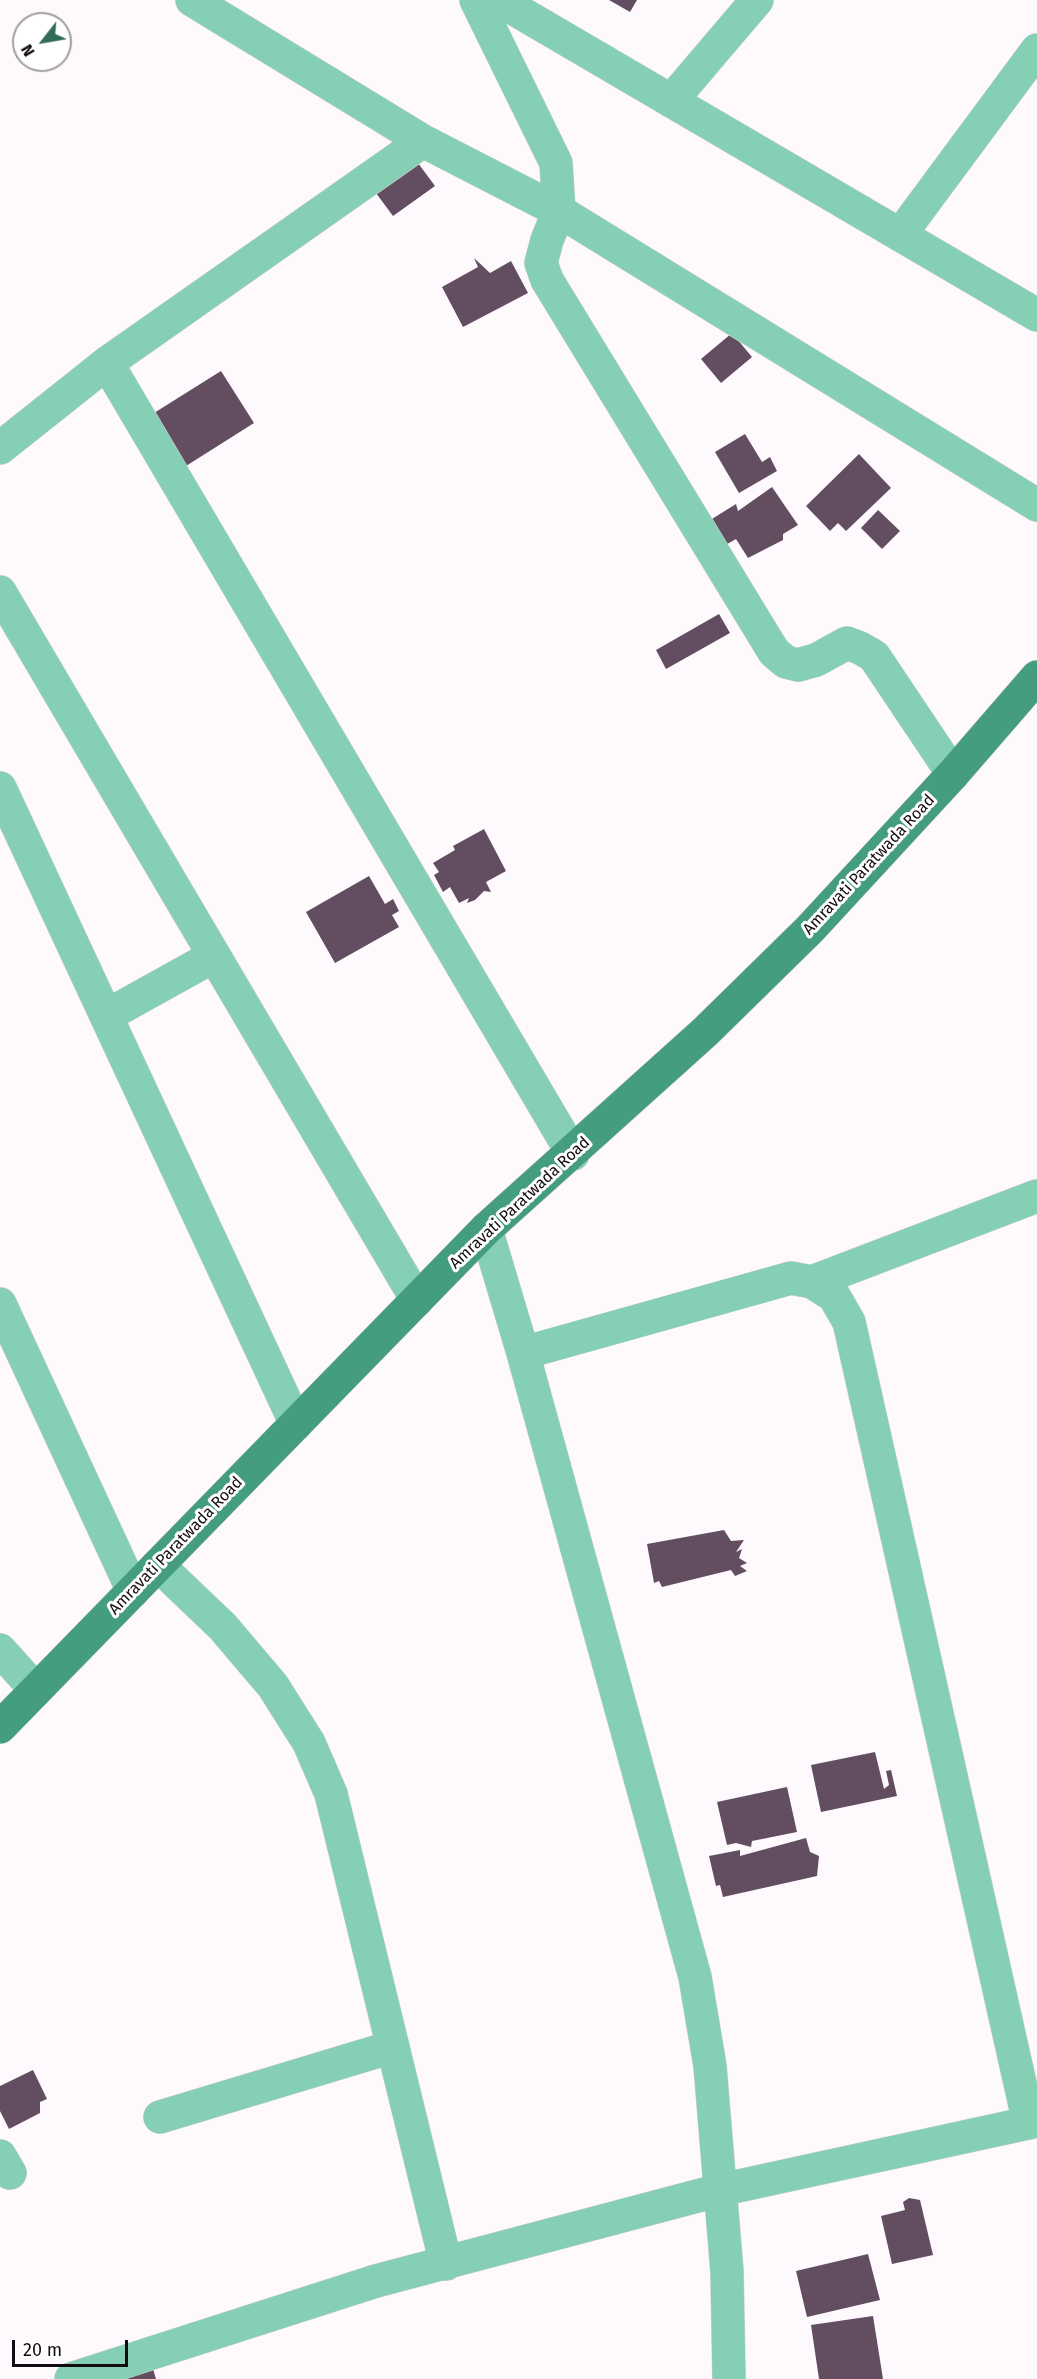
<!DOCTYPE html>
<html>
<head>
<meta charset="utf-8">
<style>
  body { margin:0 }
  #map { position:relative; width:1037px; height:2379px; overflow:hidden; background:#fef9fd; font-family:"Fira Sans",sans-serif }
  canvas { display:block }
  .north { position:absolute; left:12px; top:12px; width:60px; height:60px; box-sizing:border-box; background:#fff; border:2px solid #a19da0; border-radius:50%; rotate:239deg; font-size:16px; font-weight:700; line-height:24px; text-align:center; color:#130b12 }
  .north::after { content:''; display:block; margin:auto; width:21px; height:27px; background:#2f6c57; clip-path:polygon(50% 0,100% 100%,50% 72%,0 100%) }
  .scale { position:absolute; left:12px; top:2340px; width:116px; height:27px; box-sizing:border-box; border:3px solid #130b12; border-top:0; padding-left:8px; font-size:18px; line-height:21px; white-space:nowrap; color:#130b12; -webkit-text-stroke:4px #fff; paint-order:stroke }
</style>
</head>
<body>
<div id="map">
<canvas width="1037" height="2379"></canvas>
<div class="north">N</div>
<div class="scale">20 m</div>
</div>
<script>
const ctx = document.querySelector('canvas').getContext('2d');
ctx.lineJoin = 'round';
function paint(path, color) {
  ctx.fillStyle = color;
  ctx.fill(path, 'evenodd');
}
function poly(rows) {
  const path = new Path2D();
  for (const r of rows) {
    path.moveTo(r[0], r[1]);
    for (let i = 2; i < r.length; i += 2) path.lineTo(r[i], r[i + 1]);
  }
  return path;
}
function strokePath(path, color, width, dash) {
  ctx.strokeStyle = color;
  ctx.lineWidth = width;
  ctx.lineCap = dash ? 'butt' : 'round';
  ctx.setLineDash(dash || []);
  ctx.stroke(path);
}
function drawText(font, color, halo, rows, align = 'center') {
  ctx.font = font + ' "Fira Sans",sans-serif';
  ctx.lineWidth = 6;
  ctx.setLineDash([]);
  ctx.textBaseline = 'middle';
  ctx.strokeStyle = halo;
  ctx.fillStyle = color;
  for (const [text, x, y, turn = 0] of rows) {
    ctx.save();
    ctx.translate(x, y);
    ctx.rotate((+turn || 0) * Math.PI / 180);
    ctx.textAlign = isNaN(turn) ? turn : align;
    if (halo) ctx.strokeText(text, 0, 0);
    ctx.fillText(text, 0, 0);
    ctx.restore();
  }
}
paint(poly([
  [609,0,637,0,630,12],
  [418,163,435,186,393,216,376,193],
  [474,258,490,273,511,261,528,293,463,327,442,287,478,267],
  [732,333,752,357,721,383,701,359],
  [221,371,254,423,186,466,154,413],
  [745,434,762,462,770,457,777,471,739,493,715,452],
  [859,454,891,488,846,531,838,523,830,531,806,506],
  [772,487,798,525,783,534,783,540,748,558,736,539,722,547,707,522,736,504,738,511],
  [878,510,900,531,882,549,861,528],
  [719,614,730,633,666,669,656,650],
  [484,829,506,871,486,882,491,892,484,891,475,900,467,903,469,898,459,903,450,887,443,892,434,875,439,872,433,863,455,850,453,846],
  [369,876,385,904,393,899,399,911,392,915,399,927,335,963,306,912],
  [724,1530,731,1541,744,1540,736,1552,742,1549,739,1558,747,1563,740,1566,747,1571,735,1576,731,1570,662,1587,659,1581,654,1583,647,1544],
  [875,1752,884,1789,889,1785,886,1771,891,1770,897,1796,821,1812,811,1765],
  [787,1787,797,1832,752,1841,751,1847,736,1843,727,1845,717,1802],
  [806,1838,810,1852,819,1856,817,1876,723,1897,720,1885,716,1886,709,1856,740,1850,740,1856],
  [33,2070,47,2099,40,2102,40,2113,9,2129,0,2111,0,2086],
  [909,2198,920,2200,933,2255,892,2264,881,2216,905,2210,903,2202],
  [868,2254,880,2300,807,2317,796,2271],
  [873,2316,883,2379,819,2379,811,2325],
  [151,2362,156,2379,96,2379]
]), '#624e60');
const street = poly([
  [192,0,423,141,559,211,1037,505],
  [476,0,556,163,559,211,547,240,541,263,547,280,774,652,786,662,798,665,816,660,847,643,860,648,874,656,953,774],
  [499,0,1037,315],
  [671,101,757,0],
  [900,235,1037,50],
  [107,363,573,1154],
  [0,448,107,363,423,141],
  [0,592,417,1300],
  [0,788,296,1424],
  [106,1016,214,956],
  [486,1229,523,1353,695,1977,710,2066,727,2272,729,2379],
  [812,1282,1037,1196],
  [0,1304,133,1591],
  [523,1353,791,1278,812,1282,834,1296,849,1322,1029,2123],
  [158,1565,223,1627,273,1686,309,1743,331,1794,446,2264],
  [0,1650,36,1690],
  [160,2117,392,2047],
  [0,2156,10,2173],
  [71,2379,376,2281,720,2190,1037,2121]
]);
const primary = poly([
  [0,1727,486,1229,705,1032,810,929,953,774,1037,677]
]);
strokePath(street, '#d8d3d7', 34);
strokePath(primary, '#d8d3d7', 34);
strokePath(street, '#85d0b4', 33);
strokePath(primary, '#459d80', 33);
drawText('16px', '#130b12', '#fff', [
  ["Amravati Paratwada Road",869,865,-47],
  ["Amravati Paratwada Road",520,1203,-43],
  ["Amravati Paratwada Road",176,1546,-46]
]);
</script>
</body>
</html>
